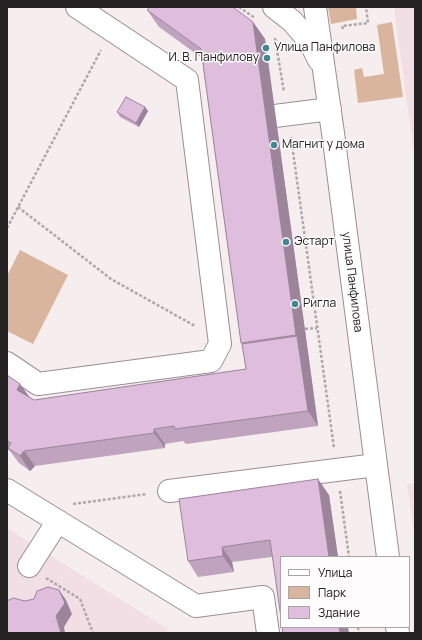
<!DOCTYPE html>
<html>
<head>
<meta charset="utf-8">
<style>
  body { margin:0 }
  #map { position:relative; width:422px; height:640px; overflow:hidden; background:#f6edef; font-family:Manrope,sans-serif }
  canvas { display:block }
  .frame { position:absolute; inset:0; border:8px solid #252223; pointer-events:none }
  .legend { position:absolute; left:280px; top:556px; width:130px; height:72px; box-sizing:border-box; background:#fefcfd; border:1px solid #a7a5a6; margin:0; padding:5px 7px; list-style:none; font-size:12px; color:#252223 }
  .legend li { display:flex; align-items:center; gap:8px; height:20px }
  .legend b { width:20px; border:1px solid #a7a5a6 }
</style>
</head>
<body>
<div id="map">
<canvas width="422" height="640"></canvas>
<div class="frame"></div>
<ul class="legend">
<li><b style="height:5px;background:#fff"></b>Улица</li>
<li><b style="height:11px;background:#dab59d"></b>Парк</li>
<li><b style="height:11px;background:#dfbddd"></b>Здание</li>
</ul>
</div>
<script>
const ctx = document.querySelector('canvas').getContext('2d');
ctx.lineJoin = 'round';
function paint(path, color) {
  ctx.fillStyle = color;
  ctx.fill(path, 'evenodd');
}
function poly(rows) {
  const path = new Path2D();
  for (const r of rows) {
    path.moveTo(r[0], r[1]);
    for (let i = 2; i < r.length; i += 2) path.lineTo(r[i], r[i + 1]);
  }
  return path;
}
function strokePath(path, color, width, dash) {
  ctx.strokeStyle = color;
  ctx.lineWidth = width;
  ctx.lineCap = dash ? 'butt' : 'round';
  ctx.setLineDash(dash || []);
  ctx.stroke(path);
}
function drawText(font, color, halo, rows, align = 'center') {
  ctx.font = font + ' Manrope,sans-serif';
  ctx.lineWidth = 3;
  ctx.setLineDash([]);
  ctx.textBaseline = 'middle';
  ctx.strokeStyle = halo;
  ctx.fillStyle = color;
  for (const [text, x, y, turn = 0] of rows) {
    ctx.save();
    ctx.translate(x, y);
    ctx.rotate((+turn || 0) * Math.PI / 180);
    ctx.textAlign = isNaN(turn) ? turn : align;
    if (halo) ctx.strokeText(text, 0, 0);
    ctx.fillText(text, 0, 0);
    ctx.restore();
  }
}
paint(poly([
  [394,7,415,7,415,161,395,17],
  [415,483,415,540,407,484],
  [7,528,40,549,168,629,165,633,7,633]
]), '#f1dfe5');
paint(poly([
  [328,7,356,7,357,19,331,24],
  [392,22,403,97,358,103,354,70,362,68,364,77,384,74,377,25],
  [20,250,68,275,33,344,7,331,7,276]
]), '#dab59d');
const minor = poly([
  [274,7,292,21,310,42,319,60],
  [315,7,333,133,388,557],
  [275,116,330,109],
  [7,363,38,384,211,361,220,344,187,80,77,7],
  [7,490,196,606,263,597,268,633],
  [169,491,376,465],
  [29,566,58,521],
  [397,627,398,633]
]);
strokePath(minor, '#989092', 24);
strokePath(poly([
  [239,7,255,18],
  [343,29,342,26,368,23,366,7],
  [275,38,284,92],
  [291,137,334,448],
  [18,207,111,279,195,326],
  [7,228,101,50],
  [305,329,317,328],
  [340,491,349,557],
  [73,504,147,494],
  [46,578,80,599,93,633],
  [358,627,359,633]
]), '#aea7a9', 2.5, [3, 2]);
strokePath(minor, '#fff', 22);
paint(poly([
  [147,10,253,22,265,39,318,426,186,444,183,441,165,444,165,448,35,466,30,471,19,463,10,451,7,449,7,375,30,398,34,400,246,369,242,344,241,343,202,58,159,27],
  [145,107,148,111,139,127,120,117,117,112],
  [329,495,338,557,272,557,232,562,234,572,198,577,188,561]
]), '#c0a3be');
paint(poly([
  [253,22,265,39,308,352,296,335],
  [145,107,148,111,139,127,136,123],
  [297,336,308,352,318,426,308,411],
  [20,384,31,399,17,390],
  [154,429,165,444,165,448,154,433],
  [24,451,35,466,30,471,20,456],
  [318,479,329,495,338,557,329,557],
  [222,547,232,562,234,572,223,556],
  [59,590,66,600,72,614,64,627,65,633,61,633,56,616],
  [339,627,348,627,349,633,340,633]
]), '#9c849b');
const building = poly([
  [150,7,233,7,253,22,296,335,241,343,201,49,147,10,150,7],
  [126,97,145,107,136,123,117,112,126,97],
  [297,336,308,411,175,429,174,426,154,429,154,433,24,451,20,456,8,448,11,443,7,441,7,375,20,384,17,390,34,400,246,369,242,344,297,336],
  [318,479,329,557,281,557,281,618,270,540,222,547,223,556,188,561,179,499,318,479],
  [48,587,59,590,65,603,56,616,61,633,7,633,7,601,13,598,25,601,34,599,37,591,48,587],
  [282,627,339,627,340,633,283,633,282,627]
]);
paint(building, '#dfbddd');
strokePath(building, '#9c849b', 1);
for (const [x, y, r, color] of [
  [266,48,4,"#418793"],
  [267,58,4,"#418793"],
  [274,145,4,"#418793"],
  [286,242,4,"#418793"],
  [295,304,4,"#418793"]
]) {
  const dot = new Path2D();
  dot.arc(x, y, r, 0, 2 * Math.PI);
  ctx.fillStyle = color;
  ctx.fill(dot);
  strokePath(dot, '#fefcfd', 1.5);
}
drawText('12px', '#252223', '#fefcfd', [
  ["Улица Панфилова",274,48],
  ["И. В. Панфилову",259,58,"right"],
  ["Магнит у дома",282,145],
  ["Эстарт",294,242],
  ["Ригла",303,304]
], 'left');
drawText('12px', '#252223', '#fefcfd', [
  ["улица Панфилова",352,282,83]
]);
</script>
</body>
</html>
